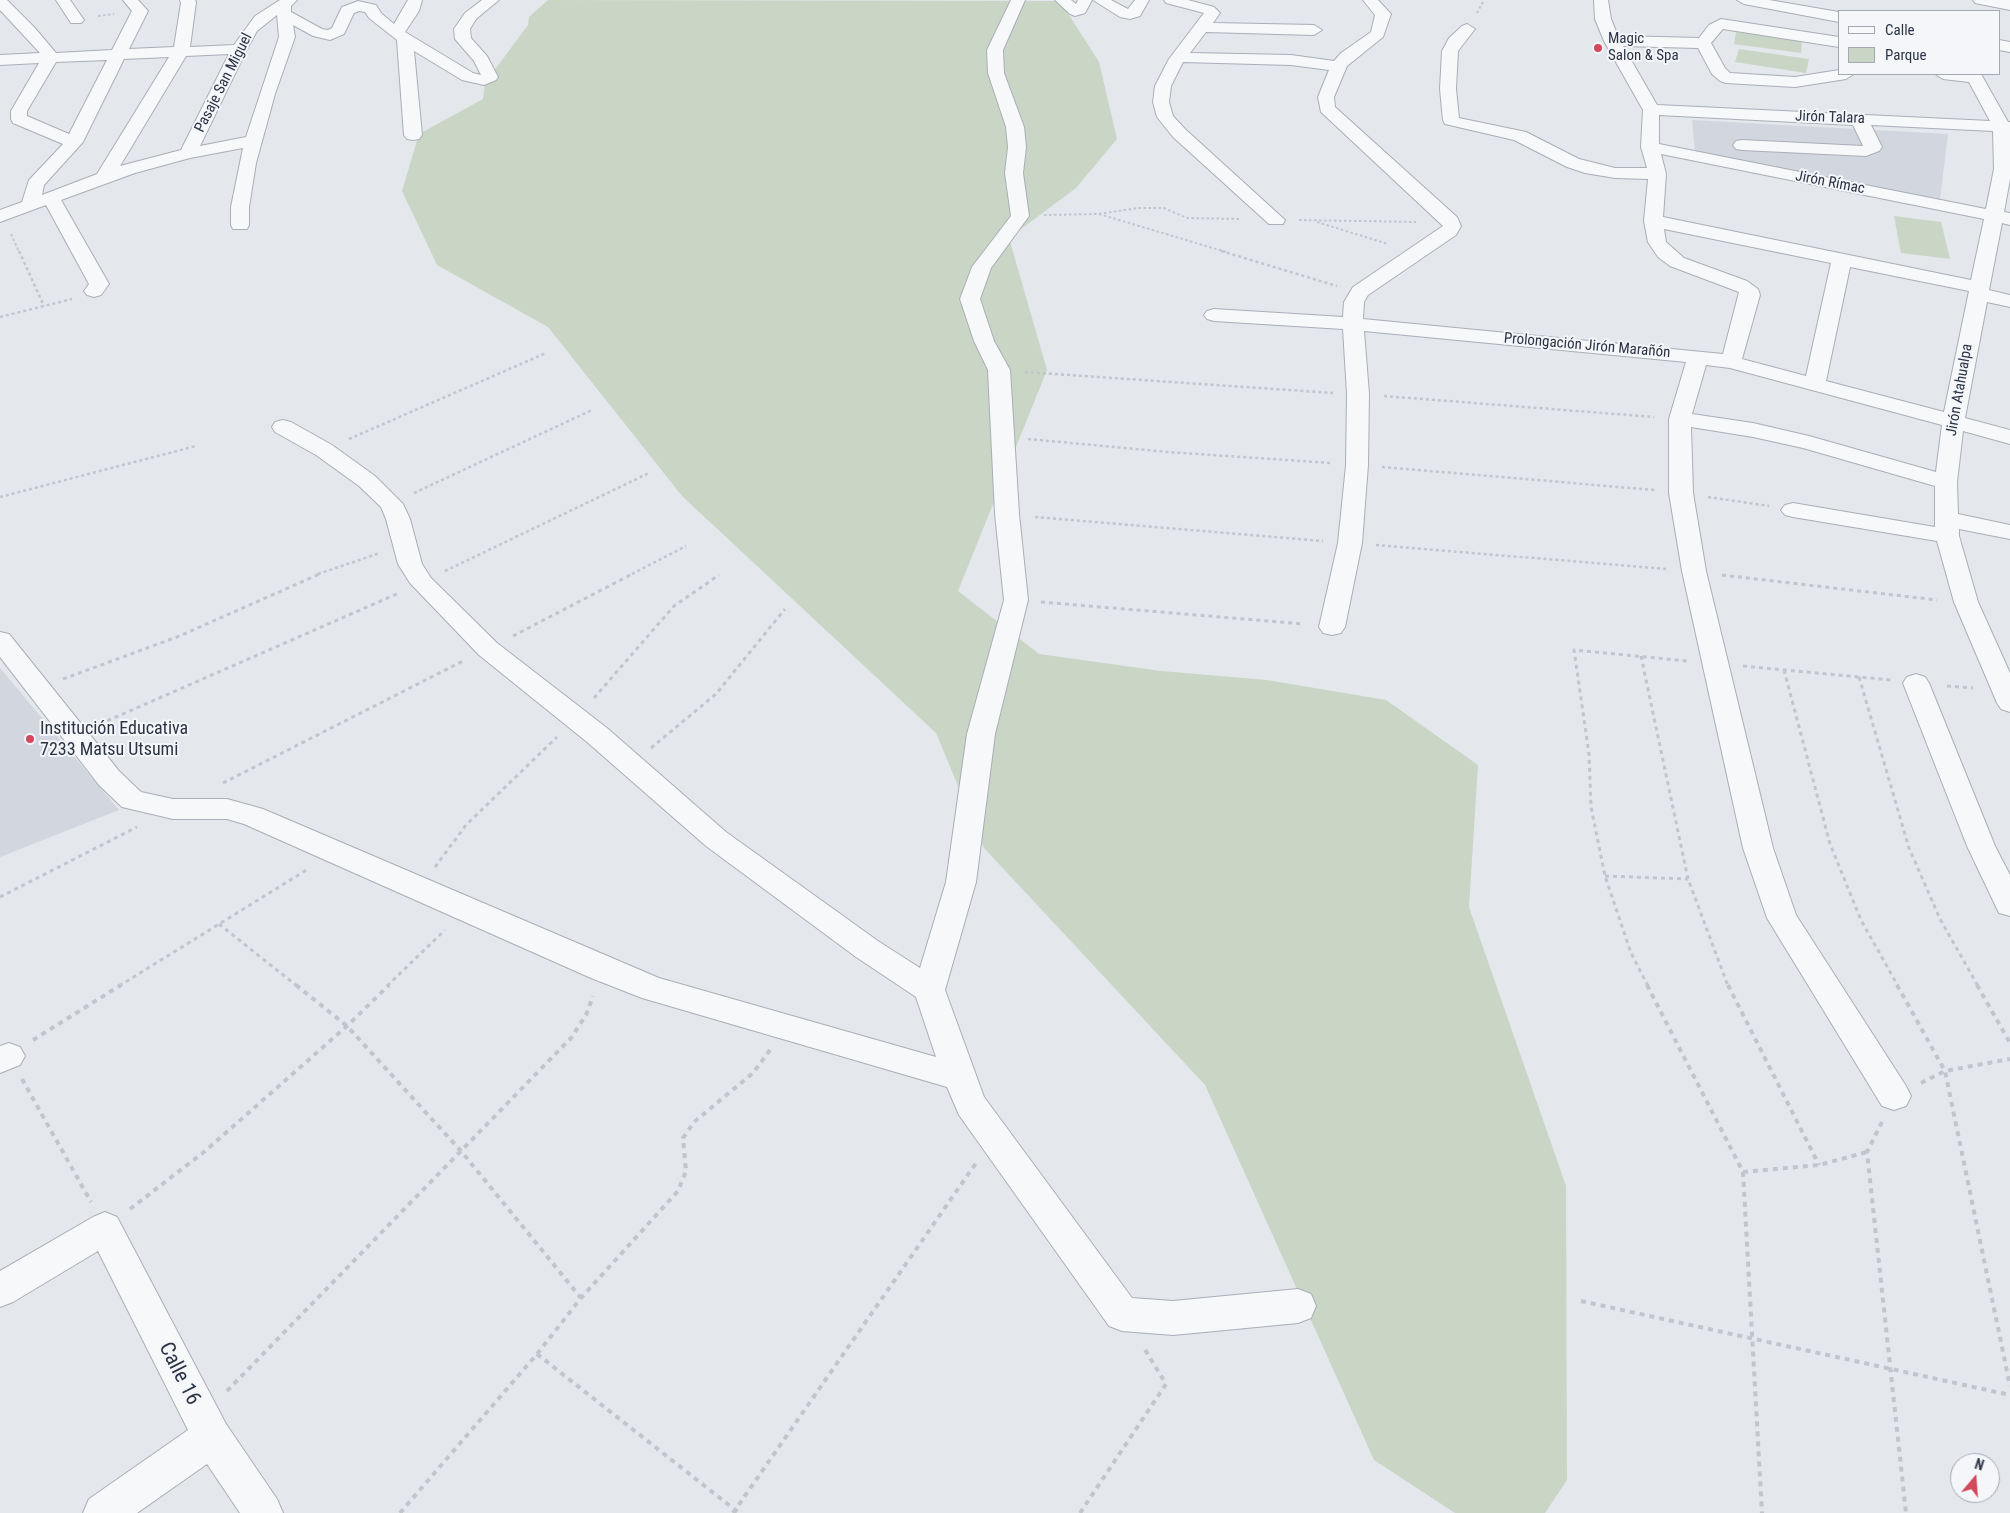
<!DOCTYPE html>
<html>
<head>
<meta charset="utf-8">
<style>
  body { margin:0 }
  #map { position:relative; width:2010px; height:1513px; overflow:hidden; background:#e4e7ec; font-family:"Roboto Condensed",sans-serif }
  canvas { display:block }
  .legend { position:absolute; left:1838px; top:10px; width:162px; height:65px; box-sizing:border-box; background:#f4f6f9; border:1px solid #a4a8b1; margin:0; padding:6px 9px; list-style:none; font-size:15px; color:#2b3445 }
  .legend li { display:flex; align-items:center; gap:10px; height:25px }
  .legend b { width:25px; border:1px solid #a4a8b1 }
  .north { position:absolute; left:1950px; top:1453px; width:50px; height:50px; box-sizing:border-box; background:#f4f6f9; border:1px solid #a4a8b1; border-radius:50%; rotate:18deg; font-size:14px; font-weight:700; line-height:20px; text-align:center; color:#2b3445 }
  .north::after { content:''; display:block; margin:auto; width:18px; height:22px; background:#d1495b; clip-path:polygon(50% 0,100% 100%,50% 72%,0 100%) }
</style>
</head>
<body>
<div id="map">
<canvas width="2010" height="1513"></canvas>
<ul class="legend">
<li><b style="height:6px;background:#f7f8fa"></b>Calle</li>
<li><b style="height:14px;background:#c9d6c5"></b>Parque</li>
</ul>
<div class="north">N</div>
</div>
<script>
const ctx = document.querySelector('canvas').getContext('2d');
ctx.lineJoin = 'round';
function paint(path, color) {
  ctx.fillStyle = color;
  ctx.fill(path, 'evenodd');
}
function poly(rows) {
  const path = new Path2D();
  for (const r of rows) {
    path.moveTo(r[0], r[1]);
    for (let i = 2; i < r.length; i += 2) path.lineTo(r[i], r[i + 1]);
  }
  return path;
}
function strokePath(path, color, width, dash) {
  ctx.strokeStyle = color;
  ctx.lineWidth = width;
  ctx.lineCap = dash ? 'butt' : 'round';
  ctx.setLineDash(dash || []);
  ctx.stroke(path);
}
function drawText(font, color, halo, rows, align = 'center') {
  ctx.font = font + ' "Roboto Condensed",sans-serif';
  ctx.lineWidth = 4;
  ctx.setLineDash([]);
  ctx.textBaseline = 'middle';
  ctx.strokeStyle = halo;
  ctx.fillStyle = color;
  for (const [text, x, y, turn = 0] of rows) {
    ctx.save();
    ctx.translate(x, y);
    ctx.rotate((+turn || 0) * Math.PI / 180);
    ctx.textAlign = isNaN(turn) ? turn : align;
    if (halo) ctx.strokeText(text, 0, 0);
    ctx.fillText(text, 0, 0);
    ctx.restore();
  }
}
paint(poly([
  [1692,120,1948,134,1940,199,1695,153],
  [0,668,119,810,0,857]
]), '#d2d6de');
paint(poly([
  [548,0,1060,1,1099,62,1117,139,1076,188,1009,238,1047,370,958,591,1039,654,1161,671,1267,680,1386,700,1478,765,1469,907,1566,1186,1567,1480,1545,1513,1455,1513,1374,1460,1205,1085,984,848,936,733,682,496,548,327,437,265,402,191,419,134,483,99,485,83,528,25,529,17],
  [1736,32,1802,40,1801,53,1734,44],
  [1739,49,1809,59,1806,73,1735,62],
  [1894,216,1941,222,1950,259,1901,253]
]), '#c9d6c5');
const minor = poly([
  [0,0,7,0,34,27,56,53,112,50,132,11,123,0,138,0,148,11,129,49,174,47,181,3,180,0,195,0,196,2,190,47,234,45,255,16,280,0,297,0,291,6,291,12,322,29,328,30,332,28,342,7,353,3,358,1,376,5,381,13,394,24,408,0,422,0,419,11,405,32,473,73,481,75,474,61,455,39,454,29,465,13,482,0,499,0,476,19,470,29,471,38,487,56,498,77,496,80,484,85,462,80,414,51,422,135,419,139,413,140,407,139,404,135,397,40,369,18,365,12,359,11,354,13,344,34,330,40,313,36,293,25,295,37,275,94,256,163,249,207,249,225,247,229,233,229,231,225,231,207,243,148,190,158,135,173,61,200,109,284,101,295,94,297,87,295,84,291,89,284,46,205,0,222,0,210,22,202,29,180,63,144,13,123,11,119,11,111,39,63,0,65,0,55,40,53,0,10,0,0],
  [277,15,279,37,246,137,200,146,247,49,257,31,277,15],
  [229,54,181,150,120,166,186,56,229,54],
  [169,57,97,174,42,195,44,185,83,142,124,59,169,57],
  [107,60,69,134,27,116,27,111,56,62,107,60],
  [56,0,70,0,84,20,81,23,71,23,56,0],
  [1011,0,1025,0,1003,50,1004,73,1024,127,1026,147,1023,173,1029,216,991,268,980,299,994,341,1010,370,1019,514,1028,600,995,734,976,882,945,990,984,1097,1132,1298,1173,1301,1298,1289,1311,1294,1316,1306,1311,1318,1298,1323,1173,1335,1122,1331,1109,1326,959,1115,947,1087,642,998,591,978,244,824,227,819,173,819,122,807,99,785,0,657,0,632,9,634,119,771,141,792,173,799,227,799,263,809,659,978,936,1057,916,997,856,957,706,846,587,742,479,655,410,583,398,564,386,519,381,507,359,486,316,455,275,432,272,427,275,422,283,420,291,422,332,445,375,476,403,504,410,519,422,564,431,578,497,643,607,728,726,832,878,941,920,968,946,882,967,734,1004,600,995,514,988,370,974,341,960,299,972,267,1011,216,1005,173,1008,147,1006,127,988,73,987,50,1011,0],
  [1055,0,1071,0,1076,4,1078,0,1092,0,1085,13,1075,16,1070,14,1055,0],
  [1093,0,1111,0,1128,9,1135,0,1149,0,1140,16,1130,19,1120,17,1093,0],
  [1164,0,1188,0,1214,7,1220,13,1213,23,1314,25,1322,30,1314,35,1206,32,1190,53,1291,55,1334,61,1341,53,1371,32,1375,15,1363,0,1378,0,1391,14,1383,37,1347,66,1334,97,1335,107,1457,217,1461,226,1456,235,1368,295,1364,302,1363,319,1723,354,1739,292,1670,266,1658,257,1648,242,1644,221,1648,179,1615,178,1585,173,1567,167,1514,140,1445,124,1443,120,1440,89,1442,51,1449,38,1462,26,1467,24,1475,29,1458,51,1456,89,1459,118,1526,132,1579,159,1615,168,1647,168,1641,147,1643,110,1604,41,1595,19,1594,0,1608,0,1611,19,1618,36,1699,38,1709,25,1721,19,1839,37,1839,47,1723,29,1711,43,1725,68,1730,73,1795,77,1839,70,1839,74,1854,74,1846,79,1795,87,1726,83,1720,81,1712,74,1698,48,1623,46,1657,105,1990,121,1969,82,1943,79,1935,74,1981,74,2008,122,2010,122,2010,179,2004,212,2010,213,2010,225,2002,223,1989,290,2010,295,2010,307,1987,302,1965,418,2010,430,2010,444,1963,431,1957,482,1958,514,2010,525,2010,539,1959,529,1959,536,1978,602,2010,673,2010,712,2001,709,1997,703,1954,602,1937,541,1793,517,1785,515,1781,510,1785,505,1793,503,1935,527,1935,486,1803,448,1753,437,1691,427,1693,493,1706,571,1773,848,1796,915,1906,1086,1911,1096,1906,1106,1894,1110,1882,1106,1767,918,1743,848,1682,571,1669,493,1669,419,1686,362,1364,331,1369,394,1368,465,1362,543,1345,627,1341,633,1332,635,1323,633,1319,627,1338,543,1346,465,1347,394,1343,329,1214,321,1207,319,1204,315,1207,311,1214,309,1343,317,1344,302,1353,287,1443,226,1321,112,1318,97,1329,70,1291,65,1183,62,1171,86,1169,102,1173,116,1185,129,1285,220,1283,224,1269,224,1173,137,1157,117,1153,102,1155,86,1169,59,1204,13,1166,3,1164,0],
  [1659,115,1853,125,1863,146,1742,140,1736,141,1733,145,1736,149,1742,150,1866,156,1879,151,1882,147,1871,125,1993,131,1994,169,1986,209,1659,144,1659,115],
  [1661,154,1984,219,1971,280,1663,217,1666,174,1661,154],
  [1664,229,1831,263,1806,376,1742,359,1760,295,1758,289,1747,281,1684,258,1666,242,1664,229],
  [1850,267,1969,291,1944,412,1826,381,1850,267],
  [1706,365,1730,368,1942,425,1936,472,1809,436,1753,423,1692,414,1706,365],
  [1737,0,1769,0,1839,12,1839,22,1744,4,1737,0],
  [1973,0,2010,0,2010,10,1975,3,1973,0],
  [1999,40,2010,42,2010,52,1999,50,1999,40],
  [1916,674,1925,677,1929,683,1995,846,2010,875,2010,916,1999,913,1967,846,1903,683,1907,677,1916,674],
  [9,1043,20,1047,25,1056,20,1065,0,1073,0,1046,9,1043],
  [105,1212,117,1217,226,1424,277,1499,283,1513,240,1513,207,1464,137,1513,83,1513,89,1499,188,1430,98,1251,13,1302,0,1307,0,1271,93,1217,105,1212]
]);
strokePath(minor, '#a9aeb7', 2);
strokePath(poly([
  [1477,13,1484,0],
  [98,16,114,14],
  [1099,214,1226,252],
  [1044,215,1098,214,1138,208,1164,208,1187,218,1241,219],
  [1299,220,1416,222],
  [1317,222,1388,244],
  [11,234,19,252]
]), '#c2c5cb', 2, [2.5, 2.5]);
strokePath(poly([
  [19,251,44,306],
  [1221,251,1337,286],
  [0,317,72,299],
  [1025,372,1333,393],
  [1384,396,1654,417],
  [349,439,546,353],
  [1028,439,1168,452,1331,463],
  [1382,467,1655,490],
  [414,493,592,410],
  [0,497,196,446],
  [1708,497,1769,506],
  [1035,517,1323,541],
  [1376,545,1666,569],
  [445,571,649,473],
  [318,574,380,553],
  [632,574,686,546]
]), '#c2c5cb', 2.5, [3, 3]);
strokePath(poly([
  [1722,575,1937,600],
  [1041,602,1304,624],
  [513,636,634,573],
  [1641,656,1688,879,1728,986],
  [1743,666,1891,680],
  [1784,670,1830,844,1861,920,1898,986],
  [1859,677,1909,848,1940,919,1978,986],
  [63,679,177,637,322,573],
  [1947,686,1973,688],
  [594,698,674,606,719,575],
  [100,724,399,593],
  [651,748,716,694,785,609],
  [223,783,465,660],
  [435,867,466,825,557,737],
  [1605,876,1688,879],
  [0,897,137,827],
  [219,924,297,986],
  [119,986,308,869],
  [387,986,445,930],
  [1648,986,1631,953,1605,876,1591,807,1589,754,1574,650,1687,661]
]), '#c2c5cb', 3, [4, 4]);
strokePath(poly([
  [296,985,347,1026,461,1151,581,1298],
  [1647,985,1743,1172,1762,1513],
  [1728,985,1819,1165],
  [1897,985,1945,1071,2010,1386],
  [1977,985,2010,1043],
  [33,1040,121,985],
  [22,1079,91,1202],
  [1921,1083,1945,1071,2010,1059],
  [1882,1122,1867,1152,1906,1513],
  [1743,1172,1819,1165,1867,1152],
  [130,1209,204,1152,347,1026,389,985],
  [1581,1301,2010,1395],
  [537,1354,739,1513],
  [227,1391,571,1038,586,1015,593,996],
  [400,1513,537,1354,581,1298,678,1191,686,1171,683,1138,694,1122,753,1073,770,1050],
  [733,1513,976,1163],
  [1080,1513,1166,1384,1144,1348]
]), '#c2c5cb', 4, [5, 5]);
paint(minor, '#f7f8fa');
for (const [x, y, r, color] of [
  [1598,48,5,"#d1495b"],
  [30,739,5,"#d1495b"]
]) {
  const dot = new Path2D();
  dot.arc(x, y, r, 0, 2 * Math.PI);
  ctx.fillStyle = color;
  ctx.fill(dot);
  strokePath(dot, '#f4f6f9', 2);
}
drawText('15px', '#2b3445', '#f4f6f9', [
  ["Magic",1608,39],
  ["Salon & Spa",1608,56]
], 'left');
drawText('15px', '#2b3445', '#f4f6f9', [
  ["Pasaje San Miguel",224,83,-63],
  ["Jirón Talara",1830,118,2],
  ["Jirón Rímac",1830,183,11],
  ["Prolongación Jirón Marañón",1587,346,5],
  ["Jirón Atahualpa",1960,390,-80]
]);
drawText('18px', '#2b3445', '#f4f6f9', [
  ["Institución Educativa",40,729],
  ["7233 Matsu Utsumi",40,750]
], 'left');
drawText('21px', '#2b3445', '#f4f6f9', [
  ["Calle 16",179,1374,63]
]);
</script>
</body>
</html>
